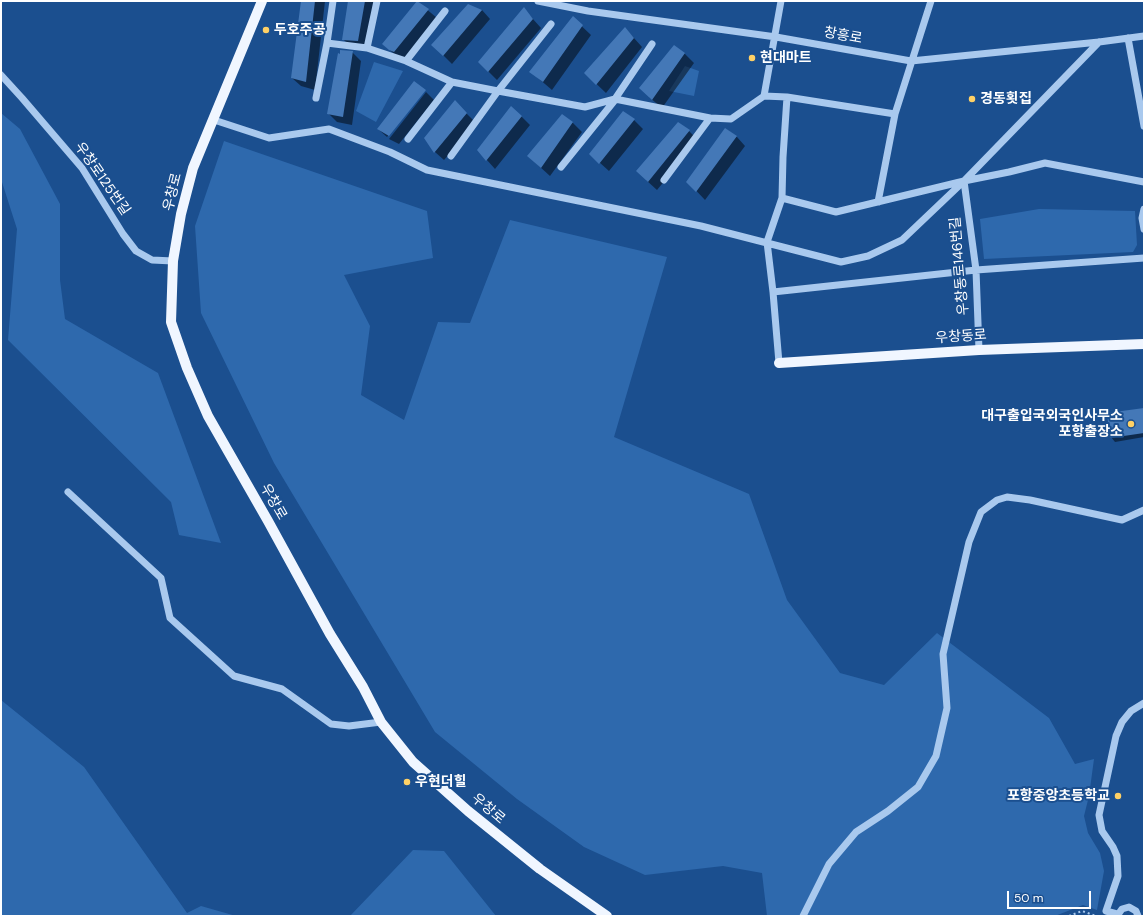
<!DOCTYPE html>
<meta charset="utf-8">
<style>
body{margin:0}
#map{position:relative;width:1145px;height:917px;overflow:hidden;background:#1b4f8f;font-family:"DM Sans",sans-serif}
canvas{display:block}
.frame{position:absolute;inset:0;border:2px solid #fff;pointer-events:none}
.scale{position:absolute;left:1007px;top:891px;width:84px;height:18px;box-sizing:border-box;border:2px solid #fff;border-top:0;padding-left:5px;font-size:12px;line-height:14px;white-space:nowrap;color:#fff;-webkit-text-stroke:3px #1b4f8f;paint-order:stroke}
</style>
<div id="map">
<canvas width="1145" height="917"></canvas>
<div class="frame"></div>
<div class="scale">50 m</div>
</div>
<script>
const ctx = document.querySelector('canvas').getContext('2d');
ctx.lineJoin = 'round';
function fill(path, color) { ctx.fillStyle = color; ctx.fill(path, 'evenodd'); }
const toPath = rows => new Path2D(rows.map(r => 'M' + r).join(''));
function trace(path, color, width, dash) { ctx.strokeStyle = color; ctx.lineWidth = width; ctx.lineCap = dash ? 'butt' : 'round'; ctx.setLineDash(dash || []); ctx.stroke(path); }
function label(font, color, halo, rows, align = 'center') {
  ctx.font = font + ' "DM Sans","Noto Sans KR",sans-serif'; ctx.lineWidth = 4; ctx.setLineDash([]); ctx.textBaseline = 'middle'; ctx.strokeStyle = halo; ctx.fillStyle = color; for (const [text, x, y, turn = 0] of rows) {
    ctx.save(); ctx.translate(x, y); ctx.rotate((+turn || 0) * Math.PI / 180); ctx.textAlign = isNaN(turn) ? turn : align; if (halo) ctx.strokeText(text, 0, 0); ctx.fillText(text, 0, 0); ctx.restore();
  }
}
const green = toPath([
 [374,62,403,71,376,122,356,111],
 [685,66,699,71,694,96,669,91],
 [1,113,20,129,60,204,60,280,65,319,158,373,221,543,179,535,171,502,8,340,17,229,1,179],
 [224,141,427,211,433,258,344,275,370,326,361,395,404,420,438,322,470,323,510,220,667,257,614,437,749,494,787,600,840,673,884,685,937,633,1049,718,1075,764,1094,759,1089,796,1084,816,1088,833,1100,853,1104,871,1097,910,1083,905,1055,916,767,916,762,873,723,866,645,875,584,847,517,799,435,732,274,463,201,313,195,226],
 [1039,209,1135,211,1137,245,1133,252,984,259,980,219],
 [1,700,84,767,187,913,201,906,236,916,1,916],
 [413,850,444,851,496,916,350,916]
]);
const shadow = toPath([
 [302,1,325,1,315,90,301,86,292,78],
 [349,1,375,1,366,50,352,48,343,39],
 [418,2,437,18,403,60,399,58,383,44],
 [524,9,541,28,497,80,488,71],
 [482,10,490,19,452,64,433,45],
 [573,18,591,35,552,90,531,72],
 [625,28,642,47,606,93,585,73],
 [674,47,685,54,694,63,662,108,649,97],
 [352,52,361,61,352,125,337,122,329,114],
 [424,91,387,137,378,129],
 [426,92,434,100,399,144,389,139],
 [455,102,476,123,444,160,435,152,426,138],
 [623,112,634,120,643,129,609,171,599,162],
 [562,115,573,123,582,132,550,176,528,156],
 [521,116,530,125,495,169,478,150],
 [678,124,689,131,698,140,657,190,646,180],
 [726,129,737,137,745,146,705,200,688,182],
 [1144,409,1144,437,1115,442,1111,437]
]);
const building = toPath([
 [301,1,315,1,306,82,291,78],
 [348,1,365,1,358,41,342,40],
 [417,1,429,9,394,52,389,50,382,44],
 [468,4,482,10,443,56,431,45],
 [524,7,533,19,488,72,478,62],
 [573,16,583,25,543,82,529,72],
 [625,27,634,38,596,85,584,73],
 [674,45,685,53,652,100,639,88],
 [340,50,353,51,343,117,327,114,338,53,340,54],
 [414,81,426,90,389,136,377,129],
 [455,100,467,113,434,153,424,138],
 [511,106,522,116,486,161,477,150],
 [623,111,635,119,599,164,589,154],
 [562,114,573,122,541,168,527,156],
 [678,122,690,130,648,182,636,171],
 [725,128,737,136,696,192,686,182],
 [1144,408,1144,433,1110,438,1107,413]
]);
const path = toPath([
 [1069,916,1082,911,1096,916]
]);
const minor = toPath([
 [333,1,327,43,367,48],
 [377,1,367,48,406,61],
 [538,1,588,11,776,37,911,61,1099,42,1144,36],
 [781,1,764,96,787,97,895,114],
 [445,11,406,61,452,82],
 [551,24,498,91,585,107,615,99],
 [1128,38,1144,126],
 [652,44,615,99,710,118],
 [1,75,22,98,82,168,123,234,136,251,152,260,173,261],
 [316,98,327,43],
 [214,120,269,138,329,129,390,152,427,170,701,226,841,262,868,256,902,240,964,181,1009,172,1045,163,1144,182],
 [408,139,452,82,498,91,451,156],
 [561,167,615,100],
 [664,180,710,118,731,119,764,96],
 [964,181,976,270,979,350],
 [782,198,836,212,964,181,1099,42],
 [878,202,895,114,931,1],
 [1144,209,1142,218,1144,229],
 [773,292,976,270,1144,258],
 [779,363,773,292,767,242,782,198,783,157,787,97],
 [68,492,161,578,170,618,234,676,282,689,331,724,349,726,381,722],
 [1117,914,1106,911,1118,876,1117,856,1113,847,1102,831,1099,815,1116,736,1122,722,1131,711,1144,703],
 [803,916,829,864,856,832,888,811,918,787,936,756,947,708,943,654,969,542,981,512,997,500,1007,497,1030,500,1122,520,1144,510],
 [1117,916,1122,909,1129,907,1136,911,1138,916]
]);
const major = toPath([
 [262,1,193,168,181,214,173,261,171,322,187,368,208,416,268,521,330,634,363,687,381,722,413,762,468,811,540,869,607,916],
 [779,363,979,350,1144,344]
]);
const markers = [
 [266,30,4,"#ffd166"],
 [752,58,4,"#ffd166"],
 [972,99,4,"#ffd166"],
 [1131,424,4,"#ffd166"],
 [407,782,4,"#ffd166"],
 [1118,796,4,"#ffd166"]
];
const poiNames = [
 ["두호주공",274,30],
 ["현대마트",760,58],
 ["경동횟집",980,99],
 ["대구출입국외국인사무소",1123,416,"right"],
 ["포항출장소",1123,432,"right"],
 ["우현더힐",415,782],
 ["포항중앙초등학교",1110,796,"right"]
];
const streetNames = [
 ["창흥로",843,36,10],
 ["우창로125번길",102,179,55],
 ["우창로",173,192,-76],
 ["우창동로146번길",960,266,-95],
 ["우창동로",961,337,-4],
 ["우창로",273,502,60],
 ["우창로",488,809,40]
];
fill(green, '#2e69ad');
fill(shadow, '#0007');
fill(building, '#4478b7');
trace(path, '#a9c9ee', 2, [2, 3]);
trace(minor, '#a9c9ee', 7);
trace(major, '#f0f6ff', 10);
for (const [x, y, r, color] of markers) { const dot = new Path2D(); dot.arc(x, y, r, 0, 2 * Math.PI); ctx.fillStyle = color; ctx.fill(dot); trace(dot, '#1b4f8f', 1.5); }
label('bold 14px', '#fff', '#1b4f8f', poiNames, 'left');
label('14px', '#fff', '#1b4f8f', streetNames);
</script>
